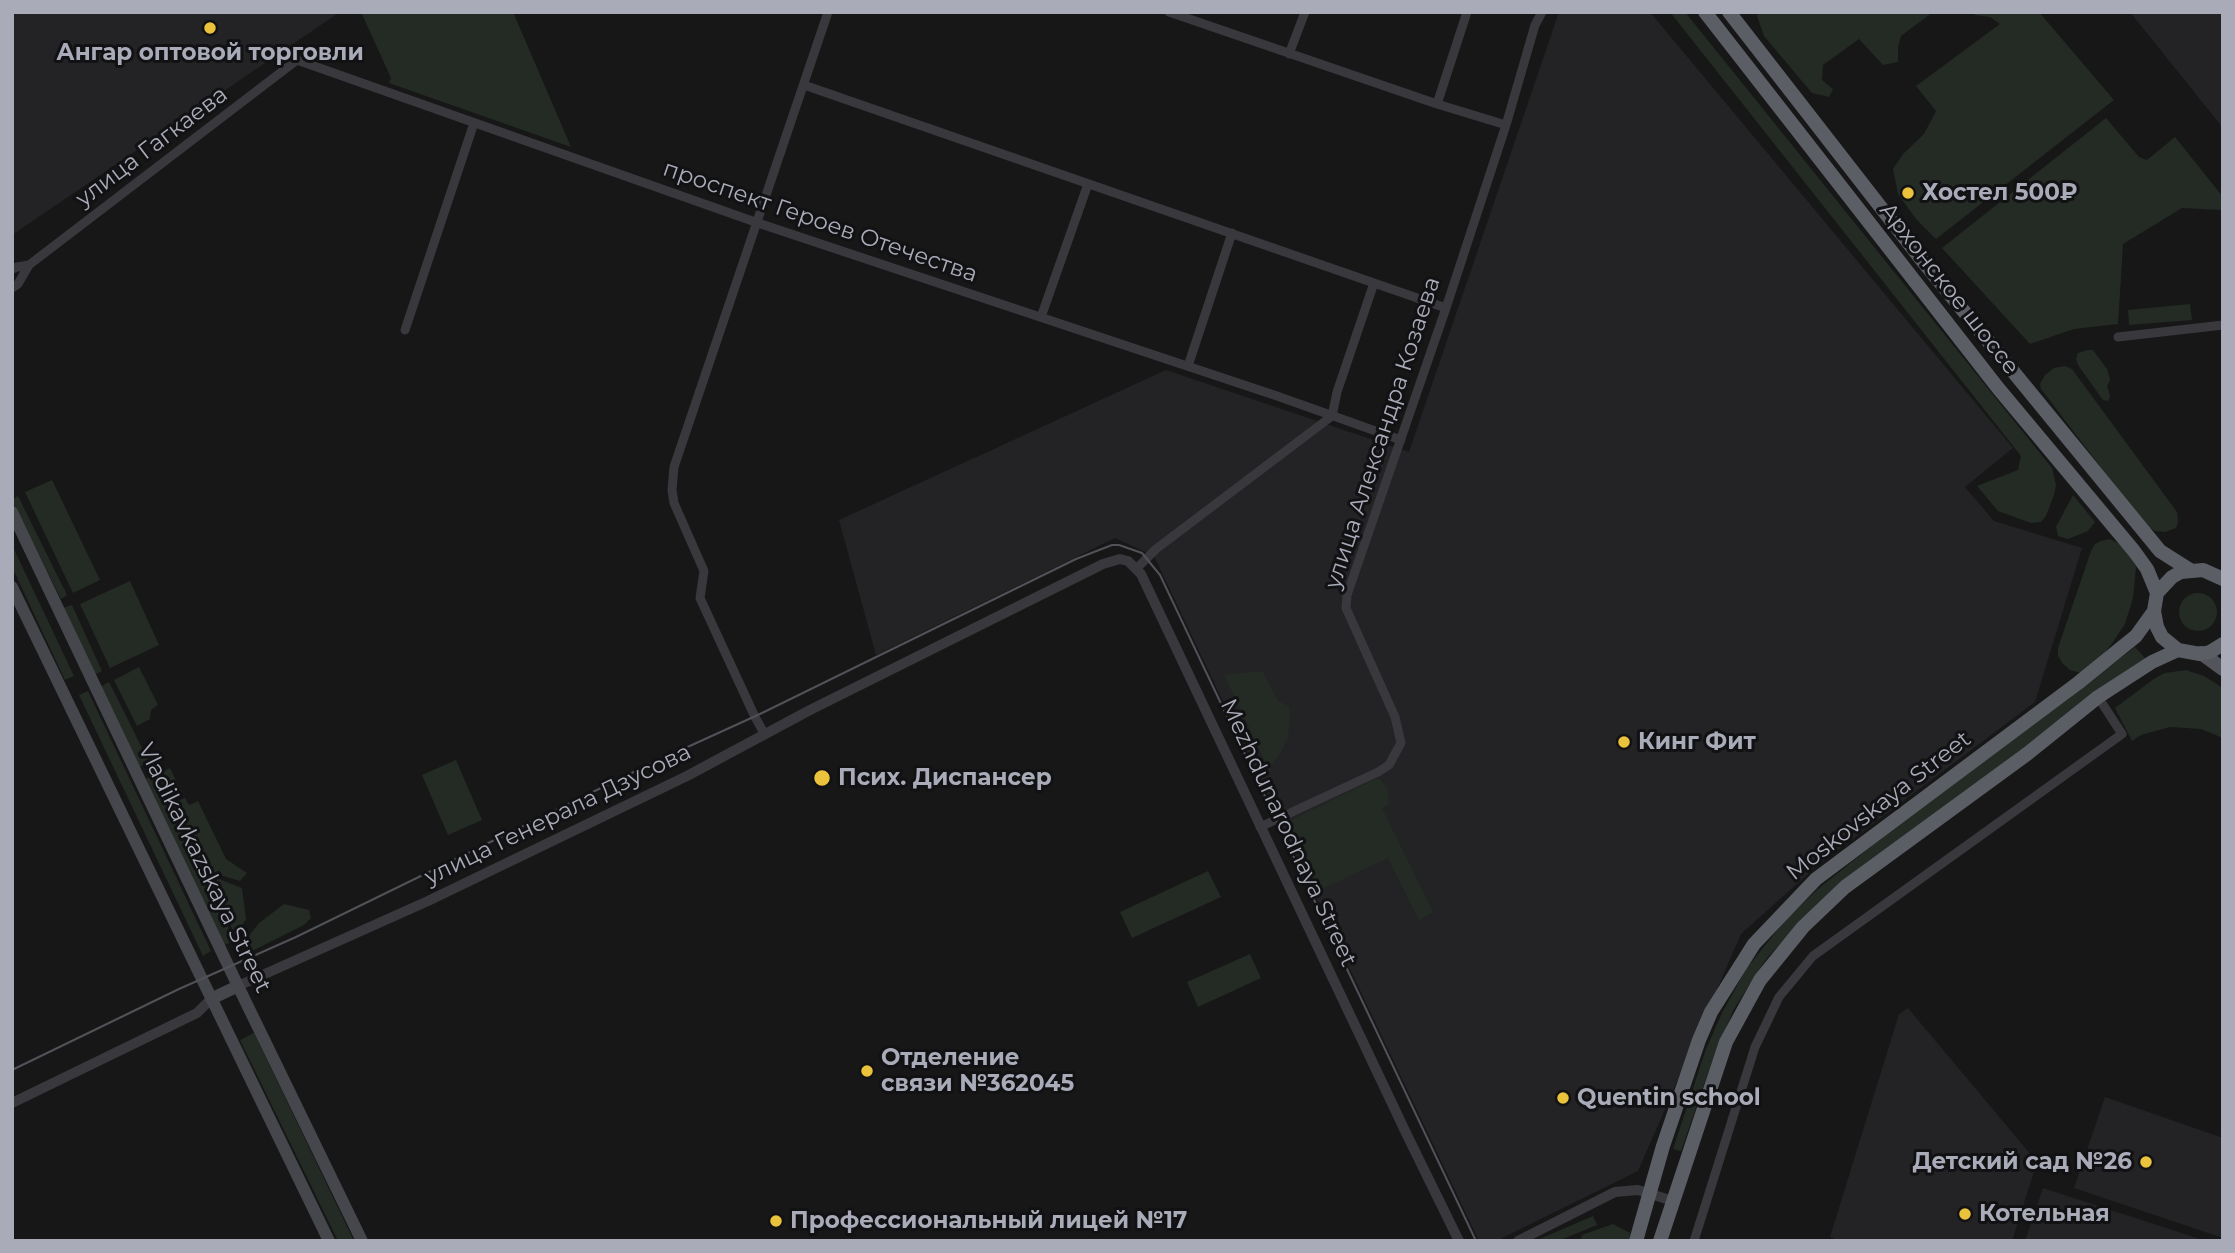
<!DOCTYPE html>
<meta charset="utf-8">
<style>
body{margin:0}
#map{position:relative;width:2235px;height:1253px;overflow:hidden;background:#171718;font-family:Montserrat,sans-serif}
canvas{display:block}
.frame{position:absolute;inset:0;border:14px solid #a9acb8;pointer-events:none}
</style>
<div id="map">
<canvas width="2235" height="1253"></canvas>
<div class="frame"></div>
</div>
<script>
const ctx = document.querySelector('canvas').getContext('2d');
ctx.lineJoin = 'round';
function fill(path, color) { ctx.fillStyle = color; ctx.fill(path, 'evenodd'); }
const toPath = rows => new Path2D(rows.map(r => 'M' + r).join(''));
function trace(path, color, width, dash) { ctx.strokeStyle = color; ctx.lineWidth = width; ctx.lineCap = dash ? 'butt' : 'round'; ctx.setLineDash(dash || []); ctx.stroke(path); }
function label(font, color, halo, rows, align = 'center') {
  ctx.font = font + ' Montserrat,sans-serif'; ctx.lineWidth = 6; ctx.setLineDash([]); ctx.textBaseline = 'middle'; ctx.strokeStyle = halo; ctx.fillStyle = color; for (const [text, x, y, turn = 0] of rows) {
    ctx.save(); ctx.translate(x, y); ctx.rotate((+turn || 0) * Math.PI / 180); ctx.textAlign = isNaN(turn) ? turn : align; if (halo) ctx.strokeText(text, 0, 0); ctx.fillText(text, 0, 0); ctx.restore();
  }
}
const built = toPath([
 [12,12,340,12,12,235],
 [1559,12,1650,12,2013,448,1965,487,1994,521,2082,548,2035,702,1818,865,1741,934,1638,1171,1496,1241,1479,1241,1154,556,1115,538,876,655,839,520,1166,370,1409,452],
 [2130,12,2223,12,2223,128],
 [1908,1008,2037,1162,2012,1241,1841,1241,1830,1237,1899,1014],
 [2105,1097,2223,1138,2223,1238,2074,1188],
 [2043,1188,2206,1241,2025,1241]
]);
const green = toPath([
 [361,12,513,12,571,147,389,83,391,78],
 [1670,12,1685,12,2052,468,2056,485,2054,495,2046,516,2041,522,2031,523,1998,511,1977,486,2018,470,2021,456],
 [1758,12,1933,12,1901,36,1898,47,1898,62,1883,65,1859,39,1823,65,1822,80,1833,89,1829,97,1812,93,1764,36,1757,16],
 [1972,12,2039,12,2114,100,1936,239,1916,219,1898,194,1893,169,1903,154,1924,134,1936,111,1916,86,2000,24,1990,17,1975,15],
 [2106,118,2139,157,2147,160,2175,137,2223,197,2223,210,2182,208,2123,244,2118,324,2074,329,2030,344,1942,248],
 [2190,304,2192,320,2129,325,2128,310],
 [2088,350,2093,350,2107,369,2110,380,2107,386,2110,396,2108,401,2103,400,2078,365,2076,359,2078,353],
 [2065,366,2072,369,2177,512,2178,522,2176,528,2165,532,2155,531,2145,525,2041,389,2040,384,2045,375,2054,368],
 [52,480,100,580,73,593,25,492],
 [2073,495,2095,522,2088,531,2068,539,2061,537,2058,536,2056,527],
 [18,496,67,595,61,599,12,500],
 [2110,539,2121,545,2130,555,2136,567,2133,598,2125,624,2113,642,2103,655,2081,673,2070,670,2063,664,2058,656,2058,648,2091,551,2095,544,2101,541],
 [12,545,74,676,65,680,12,567],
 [130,581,159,645,110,668,80,604],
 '2179 612a19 19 0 1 1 38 0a19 19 0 1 1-38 0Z',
 [72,605,102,671,94,675,63,608],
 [2135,647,2147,660,1807,916,1766,959,1734,1009,1715,1053,1681,1151,1673,1149,1706,1049,1722,1013,1746,969,1787,918,1818,889,1869,848],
 [139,667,158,705,151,710,150,719,137,726,114,680],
 [2186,670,2204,676,2223,688,2223,738,2201,729,2170,727,2141,735,2132,741,2115,708,2155,678,2165,673],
 [1262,671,1278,701,1289,706,1290,714,1288,737,1282,750,1269,769,1224,675],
 [109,682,149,762,139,767,100,687],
 [88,691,211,951,203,956,79,695],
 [456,760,482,820,448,835,422,775],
 [170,768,183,795,172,801,158,774],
 [155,775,200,863,173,803,185,798,189,805,198,801,226,859,247,873,240,881,204,870,206,874,242,888,246,919,236,936,213,892,234,941,222,946,143,780],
 [1375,779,1380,779,1388,790,1389,805,1382,808,1433,912,1419,920,1388,858,1318,891,1287,822],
 [1208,871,1221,897,1132,938,1120,912],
 [284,904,309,910,311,918,304,925,246,954,243,943,259,923],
 [1250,954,1261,978,1198,1007,1187,982],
 [254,1033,354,1241,338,1241,240,1040],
 [1593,1216,1597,1225,1558,1241,1535,1241],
 [1613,1224,1630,1233,1629,1241,1580,1241,1582,1235]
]);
const minor = toPath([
 [1169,12,1437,104,1506,125],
 [1289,54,1305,12],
 [804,85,1446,308],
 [1437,104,1467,12],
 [12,269,17,267,29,265],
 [12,288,18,284,29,265,297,60,758,223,1277,396,1401,440],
 [1041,317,1088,184],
 [405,330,474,123],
 [2118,337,2223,325],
 [1188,366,1232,233],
 [1136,569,1156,549,1332,416,1337,392,1374,283],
 [764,733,755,717,700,598,704,571,674,503,672,490,674,467,828,12],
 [1260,827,1378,772,1389,765,1401,743,1395,717,1346,608,1347,595,1446,308,1506,125,1535,25,1542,12],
 [1694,1241,1755,1047,1779,997,1813,956,2122,734,2098,697]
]);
const tertiary = toPath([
 [238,986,428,901,687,776,810,710,1103,564,1120,559,1128,561,1141,574,1407,1135,1459,1241],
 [12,1103,197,1013,211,999],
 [1518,1241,1615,1192,1638,1190,1673,1201]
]);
const secondary = toPath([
 [12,512,238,986,362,1241],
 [12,587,329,1241],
 [211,999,238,986]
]);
const primary = toPath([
 [2201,653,2223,669]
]);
const trunk = toPath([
 [1705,12,1998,388,2134,551,2147,569,2157,593],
 [1729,12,1921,259,2160,551,2190,570],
 [2223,579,2203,570,2181,572,2172,577,2157,593,2154,611,2157,627,2162,637,2178,650,2200,654,2210,652,2223,644],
 [1636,1241,1663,1146,1699,1040,1711,1012,1754,944,1816,879,2078,683,2136,636,2154,611],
 [1660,1241,1726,1042,1760,980,1803,927,1845,887,2027,754,2098,697,2152,662,2178,650]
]);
const tram = toPath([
 [12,1070,179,989,296,937,648,765,760,714,1076,559,1112,545,1119,545,1142,553,1160,575,1476,1241]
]);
const markers = [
 [210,28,7,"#ebc23c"],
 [1908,193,7,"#ebc23c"],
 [1624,742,7,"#ebc23c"],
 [822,778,9,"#ebc23c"],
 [867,1071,7,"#ebc23c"],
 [1563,1098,7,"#ebc23c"],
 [2146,1162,7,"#ebc23c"],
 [1965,1214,7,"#ebc23c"],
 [776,1221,7,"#ebc23c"]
];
const poiNames = [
 ["Ангар оптовой торговли",210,53,"center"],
 ["Хостел 500₽",1922,193],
 ["Кинг Фит",1638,742],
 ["Псих. Диспансер",838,778],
 ["Отделение",881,1058],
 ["связи №362045",881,1084],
 ["Quentin school",1577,1098],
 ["Детский сад №26",2132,1162,"right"],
 ["Котельная",1979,1214],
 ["Профессиональный лицей №17",790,1221]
];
const streetNames = [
 ["улица Гагкаева",152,147,-37],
 ["проспект Героев Отечества",820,222,19],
 ["Архонское шоссе",1949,289,52],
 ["улица Александра Козаева",1383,433,-72],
 ["Moskovskaya Street",1879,806,-38],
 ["улица Генерала Дзусова",558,815,-26],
 ["Mezhdunarodnaya Street",1288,833,65],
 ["Vladikavkazskaya Street",204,868,64]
];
fill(built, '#232325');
fill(green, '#232b24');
trace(minor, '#38383d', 9);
trace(tertiary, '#38383d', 10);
trace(secondary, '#46474d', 12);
trace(primary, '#54555c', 14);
trace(trunk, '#5c5e65', 14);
trace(tram, '#515258', 2);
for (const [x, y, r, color] of markers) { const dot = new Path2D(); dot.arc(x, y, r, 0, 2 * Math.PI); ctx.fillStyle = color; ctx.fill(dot); trace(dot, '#121214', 2.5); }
label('bold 23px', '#a9acb8', '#121214', poiNames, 'left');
label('23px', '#a9acb8', '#121214', streetNames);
</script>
